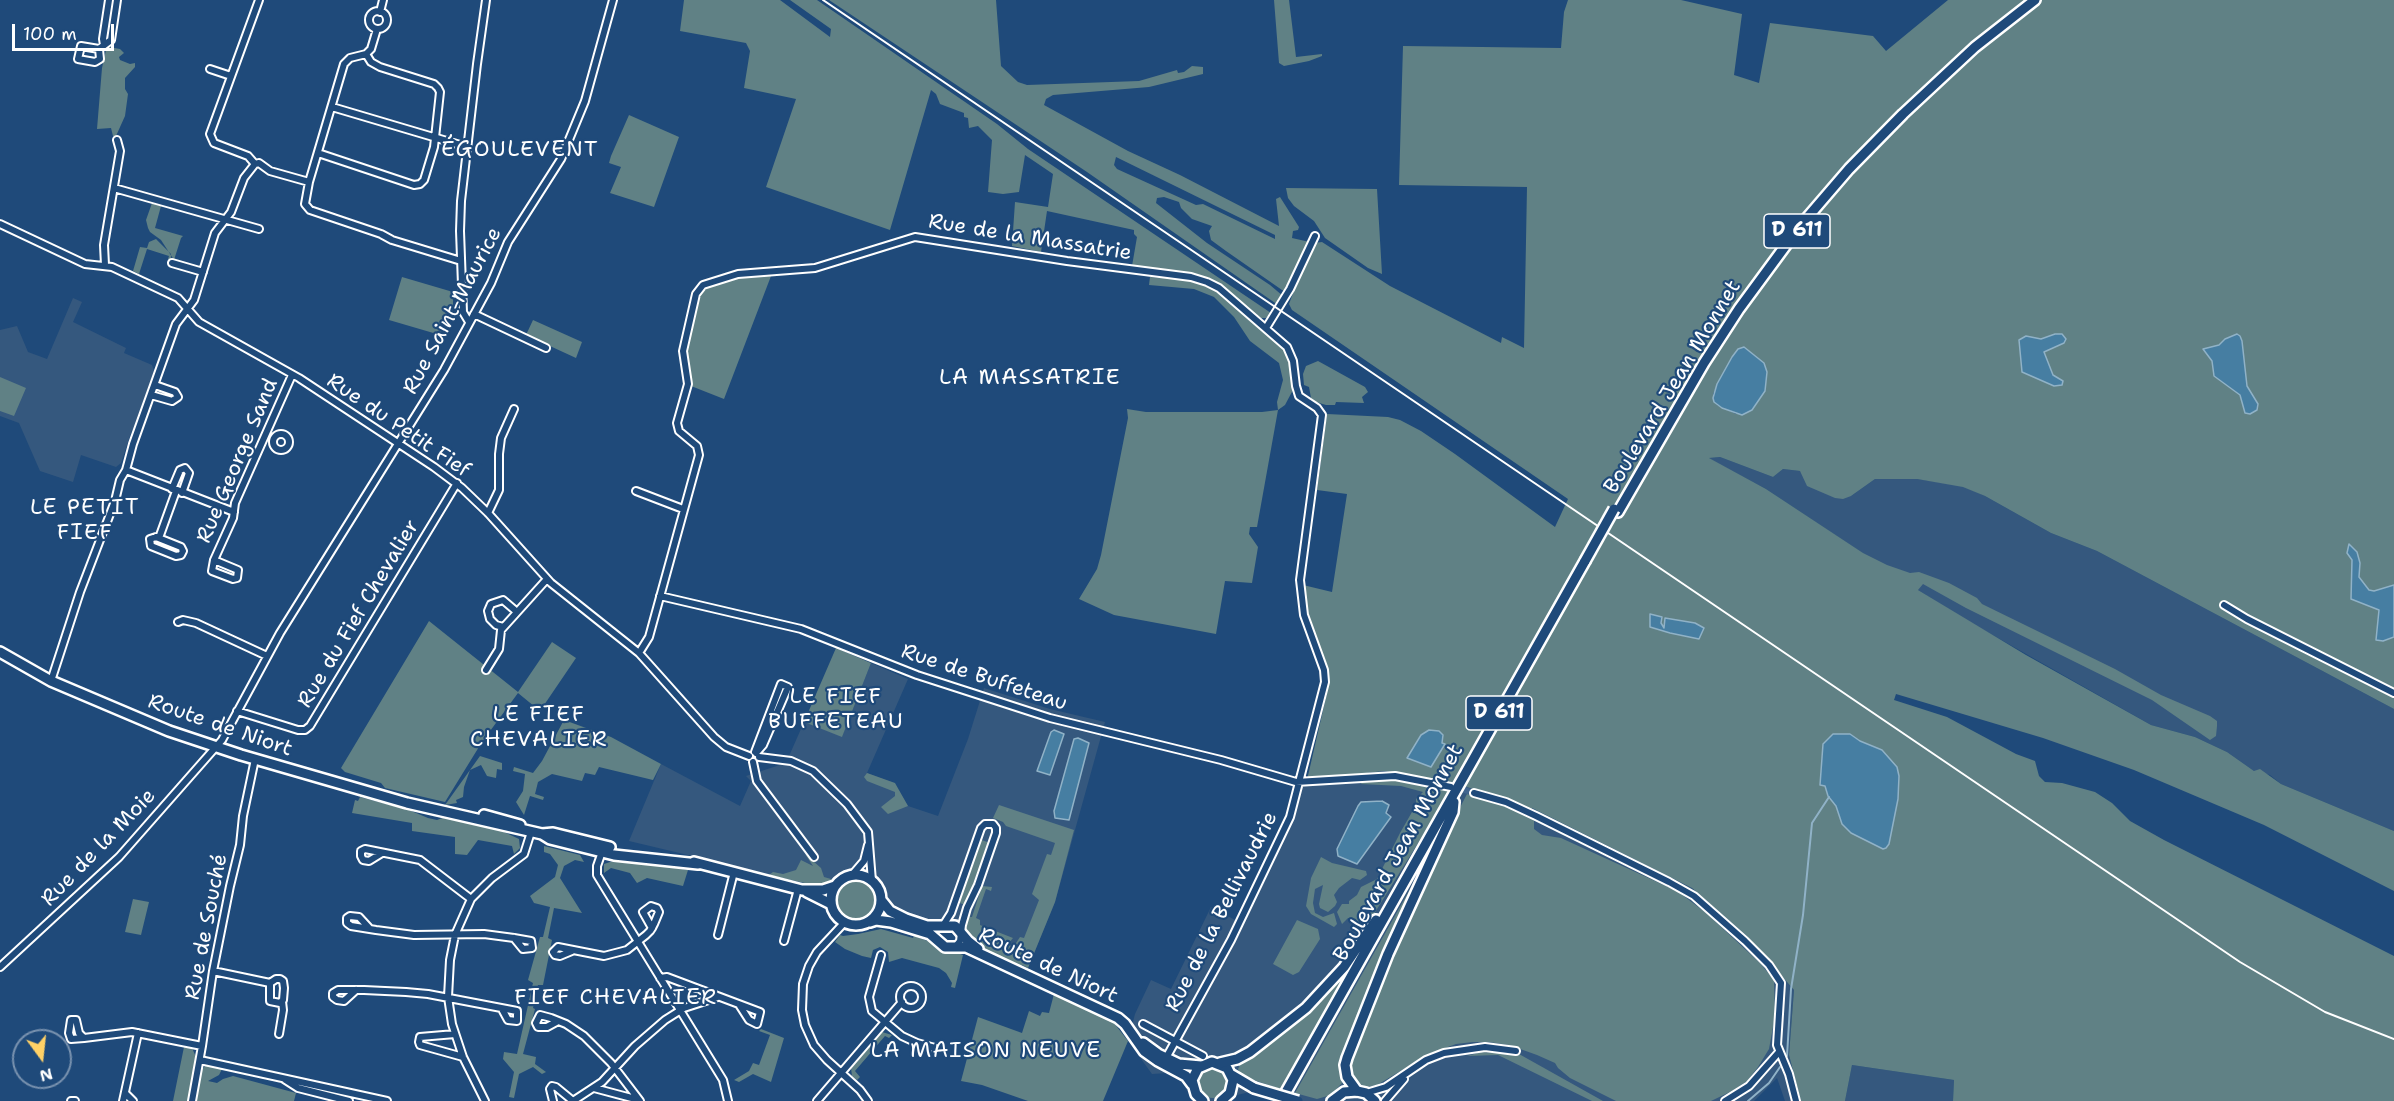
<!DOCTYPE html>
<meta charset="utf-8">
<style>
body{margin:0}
#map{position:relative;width:2394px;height:1101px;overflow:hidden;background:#1f4a7a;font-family:"Shantell Sans",sans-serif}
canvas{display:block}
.north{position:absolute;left:12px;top:1029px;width:60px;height:60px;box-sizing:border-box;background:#1f4a7a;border:2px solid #7992af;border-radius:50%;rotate:165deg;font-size:16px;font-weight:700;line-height:24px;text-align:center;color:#fff}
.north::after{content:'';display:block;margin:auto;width:21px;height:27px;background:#ffd166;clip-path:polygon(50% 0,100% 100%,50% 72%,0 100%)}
.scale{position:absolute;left:12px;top:24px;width:102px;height:27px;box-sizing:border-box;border:3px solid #fff;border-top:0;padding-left:8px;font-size:18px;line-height:21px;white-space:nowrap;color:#fff;-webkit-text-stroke:4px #1f4a7a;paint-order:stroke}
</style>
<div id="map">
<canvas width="2394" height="1101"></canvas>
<div class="north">N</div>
<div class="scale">100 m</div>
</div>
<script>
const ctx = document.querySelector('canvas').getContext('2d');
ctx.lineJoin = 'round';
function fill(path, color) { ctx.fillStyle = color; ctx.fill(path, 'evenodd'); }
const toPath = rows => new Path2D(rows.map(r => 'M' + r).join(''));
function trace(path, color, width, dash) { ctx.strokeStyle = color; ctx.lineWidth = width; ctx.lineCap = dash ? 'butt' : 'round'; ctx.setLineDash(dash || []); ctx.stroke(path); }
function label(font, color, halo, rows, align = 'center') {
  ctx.font = font + ' "Shantell Sans",sans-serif'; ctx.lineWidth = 4.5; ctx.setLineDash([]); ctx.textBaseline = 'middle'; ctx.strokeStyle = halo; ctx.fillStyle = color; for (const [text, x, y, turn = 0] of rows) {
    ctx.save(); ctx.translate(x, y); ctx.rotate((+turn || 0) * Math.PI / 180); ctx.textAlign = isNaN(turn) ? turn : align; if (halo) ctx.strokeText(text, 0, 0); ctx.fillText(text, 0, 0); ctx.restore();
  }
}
const built = toPath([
 [73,298,82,302,73,322,126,348,124,353,152,365,154,371,140,410,142,412,135,431,132,430,121,463,116,467,81,455,73,482,40,471,19,423,0,416,0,330,17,326,28,352,47,359],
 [1720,457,1773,477,1783,469,1800,471,1851,496,1875,479,1917,479,1963,486,1985,496,2051,533,2097,551,2394,709,2394,831,2281,784,2270,775,2254,771,2227,752,2195,737,2151,725,1968,621,1918,590,1766,489,1708,458],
 [871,663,908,679,867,773,894,783,908,806,938,816,968,739,984,688,1050,709,1105,722,1055,902,1028,968,1022,965,1020,967,943,920,927,923,893,909,887,900,882,885,875,877,869,874,850,871,838,877,829,885,818,886,629,841,661,764,740,806,751,781,746,776,786,763,804,722,842,736],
 [1384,771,1452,782,1532,808,1692,888,1747,936,1794,990,1789,1055,1801,1101,1785,1101,1777,1078,1754,1101,1279,1101,1250,1092,1237,1095,1230,1101,1193,1101,1181,1080,1173,1074,1167,1073,1152,1074,1128,1041,1135,1014,1151,980,1171,989,1211,907,1237,921,1287,812,1293,788,1307,780],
 [1852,1065,1954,1080,1953,1101,1845,1101]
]);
const green = toPath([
 [684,0,780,0,830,37,831,29,790,0,817,0,997,124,1028,149,1271,313,1266,318,1261,318,1239,302,1232,303,1289,353,1294,388,1285,405,1278,410,1257,527,1250,527,1249,534,1258,547,1252,583,1225,581,1216,634,1114,615,1079,599,1097,569,1101,555,1128,418,1127,409,1146,412,1262,412,1278,410,1277,402,1283,380,1279,363,1250,341,1234,317,1214,297,1194,289,1149,285,1150,277,1190,279,1132,266,1137,237,1134,234,1134,230,1047,211,1041,252,1012,246,1015,202,1048,207,1053,174,1025,155,1019,192,1003,194,988,192,992,140,978,126,969,128,968,118,964,117,964,113,940,104,936,94,931,90,890,230,766,187,796,99,744,88,750,51,746,43,680,31],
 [829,0,996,0,1001,66,1018,82,1027,85,1139,81,1177,70,1178,73,1184,72,1192,66,1203,67,1203,74,1149,87,1053,95,1046,99,1044,105,1128,151,1180,175,1279,226,1276,199,1280,197,1299,227,1298,230,1293,231,1292,238,1314,243,1322,242,1390,286,1501,343,1502,337,1524,348,1527,187,1399,185,1403,46,1561,48,1564,12,1568,0,1681,0,1742,14,1734,75,1759,83,1770,23,1873,36,1886,51,1948,0,2394,0,2394,709,2097,551,2051,533,1985,496,1963,487,1917,479,1875,479,1851,496,1843,499,1835,498,1807,486,1800,471,1783,469,1773,477,1720,457,1709,458,1766,489,1863,553,1887,565,1910,573,1919,572,1949,583,1977,598,1982,604,2115,669,2161,695,2210,716,2217,721,2217,726,2216,736,2210,740,2152,700,1966,608,1923,584,1918,590,2026,655,2151,725,2195,737,2227,752,2254,771,2260,769,2281,784,2394,831,2394,891,2264,825,2134,770,2043,738,1896,694,1894,700,1947,717,2016,754,2035,761,2039,776,2045,782,2062,783,2095,792,2112,803,2130,821,2164,840,2394,956,2394,1101,1953,1101,1954,1080,1852,1065,1845,1101,1801,1101,1789,1055,1794,990,1747,936,1692,888,1532,808,1531,815,1534,821,1534,829,1542,835,1561,838,1677,891,1705,912,1760,963,1774,980,1775,1016,1769,1049,1758,1067,1747,1081,1732,1091,1711,1101,1616,1101,1570,1078,1558,1068,1555,1063,1537,1055,1509,1045,1489,1042,1473,1042,1456,1044,1429,1054,1377,1085,1366,1087,1358,1083,1350,1069,1354,1053,1422,881,1467,794,1480,797,1479,791,1452,782,1384,771,1307,780,1327,693,1328,677,1309,621,1303,585,1332,592,1347,494,1317,490,1327,414,1388,417,1400,420,1421,431,1455,454,1555,527,1568,499,1292,310,1289,304,1295,288,1289,288,1287,292,1282,290,1226,251,1211,240,1209,231,1212,226,1192,219,1181,208,1179,202,1164,197,1157,198,1156,203,1207,243,1270,285,1283,296,1278,305,1087,172],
 [1116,157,1275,235,1275,239,1203,204,1196,205,1117,169,1114,165],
 [1732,357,1767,372,1765,391,1736,414,1717,405,1713,394],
 [1844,734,1850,734,1860,741,1882,750,1899,776,1889,844,1886,848,1883,849,1851,833,1842,823,1836,806,1828,796,1825,786,1820,785,1823,744],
 [1274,0,1289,0,1296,57,1322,54,1322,56,1309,61,1284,66,1279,63],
 [109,47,120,49,124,53,119,57,120,60,130,64,135,63,135,67,125,78,125,89,128,94,125,116,116,136,113,136,111,128,97,129,102,68,106,50],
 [629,115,679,137,654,207,610,193,621,167,609,163,611,156],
 [1286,188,1377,189,1382,274,1368,268,1325,238,1314,221,1294,206,1288,198],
 [152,203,161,206,155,228,183,236,181,238,174,260,161,240,150,232,148,228,146,220],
 [156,239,171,254,171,260,168,259,169,256,147,249,139,274,133,271,140,247,147,248,149,242],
 [746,276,771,276,724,399,691,386,687,347,697,297,701,292,706,287,733,278],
 [402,277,453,292,453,313,447,337,389,320],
 [533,320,582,342,576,358,526,335],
 [1318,361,1365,387,1368,392,1362,397,1364,403,1336,402,1335,405,1326,405,1316,402,1311,398,1309,387,1304,385,1303,374,1306,366],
 [0,377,26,388,14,416,0,411],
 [429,621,518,692,552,642,576,658,540,711,518,693,482,742,445,802,385,788,381,783,345,772,341,768],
 [836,648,871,663,842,737,804,722],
 [564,720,611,737,661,764,653,780,599,767,595,775,585,773,582,781,552,774,538,782,535,794,544,797,543,800,530,796,524,815,516,802,523,791,525,774,513,771,514,767,533,773,542,761],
 [480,756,502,763,502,770,497,769,496,778,487,776,481,765,470,770,464,787,463,797,456,800,457,803,445,805],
 [867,773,895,783,908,806,888,814,881,807,895,796,895,792,867,781,864,777],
 [1364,779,1401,779,1451,790,1369,922,1361,925,1356,924,1356,919,1348,918,1342,924,1337,912,1342,904,1349,904,1349,901,1357,895,1361,887,1377,879,1400,833,1416,805,1416,799,1423,792,1401,786,1361,784],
 [360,797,409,810,428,818,437,820,445,817,502,831,519,839,520,848,514,854,512,846,478,840,467,855,455,854,455,837,412,831,412,823,352,813,355,800,358,801],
 [999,805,1074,830,1055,902,1028,968,1022,965,1020,967,979,946,966,934,963,927,968,910,971,911,970,917,972,917,982,886,992,887,991,891,986,889,976,918,980,920,980,925,1013,938,1008,944,1011,946,1016,943,1020,937,1024,938,1039,900,1032,894,1047,854,1051,855,1055,843,1006,826,1003,822,993,818],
 [979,839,990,843,976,883,965,905,957,902],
 [544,846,580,855,584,862,575,860,564,866,560,878,582,913,554,908,548,938,552,940,543,985,538,985,533,1008,535,1009,523,1054,536,1057,535,1064,546,1072,542,1074,533,1067,519,1074,514,1098,509,1097,514,1072,503,1059,504,1052,517,1054,533,983,528,980,540,937,543,937,550,907,534,903,530,896,555,877,558,865,550,854,544,852],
 [805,854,821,868,824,877,831,879,832,882,829,885,818,886,769,875,773,872,783,874,796,870,801,860,813,866],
 [1321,857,1332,863,1366,871,1367,875,1360,880,1352,878,1339,888,1334,895,1337,902,1335,906,1328,912,1320,908,1319,904,1323,885,1315,889,1313,903,1315,913,1323,917,1334,913,1337,924,1334,927,1311,914,1306,906,1311,878],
 [613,861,647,862,688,870,683,886,647,878,637,883,630,873,611,868,604,873,604,864],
 '837 900a20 20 0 1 1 40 0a20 20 0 1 1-40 0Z',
 [1414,882,1413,889,1354,1027,1341,1063,1340,1072,1342,1083,1331,1095,1317,1099,1295,1093],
 [133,899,149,902,141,935,125,932],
 [1297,920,1318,929,1320,939,1299,972,1293,975,1273,964],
 [881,929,913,938,914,936,928,941,929,939,940,951,955,952,963,955,955,988,951,987,952,983,946,973,939,968,902,958,889,962,888,952,880,947,873,950,871,958,862,956,845,949,835,942,840,935,843,936,858,934],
 [1363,947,1281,1089,1241,1076,1238,1069,1240,1065],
 [1054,994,1089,1007,1114,1023,1128,1041,1103,1101,1028,1101,982,1085,961,1081,978,1017,1022,1033,1029,1011,1040,1016,1042,1012,1049,1013],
 [761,1029,784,1038,771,1082,753,1074,739,1082,734,1080,749,1071,753,1063,759,1065,770,1035,759,1031],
 [882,1032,892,1035,889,1038,885,1036,855,1071,860,1077,857,1080,852,1076,851,1068],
 [184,1047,192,1048,196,1057,188,1101,173,1101],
 [1481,1052,1519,1054,1603,1101,1592,1101,1498,1055,1467,1056],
 [211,1065,221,1067,222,1069,219,1075,208,1081,217,1083,223,1079,233,1076,296,1093,294,1101,195,1101,201,1071,205,1066],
 '1197 1082a16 16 0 1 1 32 0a16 16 0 1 1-32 0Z'
]);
const water = toPath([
 [2055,334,2062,334,2066,339,2064,343,2044,352,2053,375,2063,381,2062,385,2054,386,2022,372,2019,340,2026,336,2041,339,2055,334],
 [2237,334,2240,336,2242,341,2247,386,2258,404,2257,410,2250,414,2245,413,2240,395,2214,376,2212,361,2203,349,2219,345,2225,339,2237,334],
 [1744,347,1764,363,1767,372,1765,391,1752,410,1742,415,1722,408,1714,402,1713,398,1717,384,1732,357,1738,349,1744,347],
 [2349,544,2357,552,2360,563,2359,577,2369,590,2374,591,2394,585,2394,637,2383,641,2376,640,2379,610,2351,599,2352,560,2347,553,2349,544],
 [1650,614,1662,617,1661,623,1664,628,1665,618,1695,623,1704,628,1699,639,1670,633,1650,627,1650,614],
 [1054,730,1064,734,1050,775,1037,771,1051,732,1054,730],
 [1429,730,1439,731,1443,735,1442,743,1445,744,1431,767,1407,758,1421,735,1429,730],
 [1833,734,1850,734,1860,741,1882,750,1897,767,1899,776,1898,799,1889,844,1886,848,1883,849,1851,833,1842,824,1836,806,1828,796,1825,786,1820,785,1823,744,1833,734],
 [1078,738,1089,743,1069,820,1055,818,1054,811,1074,739,1078,738],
 [1382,801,1389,805,1386,813,1391,817,1357,864,1338,856,1337,849,1358,806,1361,802,1382,801]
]);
const stream = toPath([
 [1787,1056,1791,989,1803,915,1812,823,1829,797],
 [1748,1101,1769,1083,1780,1067]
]);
const minorTunnel = toPath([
 [1455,787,1474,793]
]);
const minor = toPath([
 '369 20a9 9 0 1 1 18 0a9 9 0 1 1-18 0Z',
 [380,12,383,0],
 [377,29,371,49,366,54,350,58,344,64,309,182,305,204,310,210,381,234,392,240,461,261],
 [104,45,103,39,109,0],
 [99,49,81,46,78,59,95,62,100,59,99,49,111,40,117,0],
 [210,69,231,76],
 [332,107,467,147],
 [318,153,414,185,420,184,424,180,434,147,440,92,438,88,434,84,380,67,371,62,366,54],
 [255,164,248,156,214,143,210,134,259,0],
 [114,188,259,229],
 [0,224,85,264,112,267,178,298,199,322,299,378,434,467,462,488,488,513,551,583,639,653,714,737,726,747,749,756],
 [172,263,203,272],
 [105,265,104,245,120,151,117,140],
 [474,314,546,348],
 [469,322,463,312,460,231,461,201,477,64,486,0],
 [1266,328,1290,289,1315,236],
 [151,395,172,401,178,397,175,392,155,385],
 '273 442a8 8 0 1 1 16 0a8 8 0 1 1-16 0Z',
 [126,470,234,512],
 [172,489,180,470,185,468,189,473,182,493],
 [636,491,683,509],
 [488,513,499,490,499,454,501,438,514,409],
 [156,537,181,547,183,551,181,555,176,556,151,546,150,539,156,537],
 [159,538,176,491],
 [214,560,233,518,235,503,292,375],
 [214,560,238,570,237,578,233,579,212,571,214,560],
 [660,596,801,629,917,675,1050,718,1221,760,1296,782,1395,776,1451,787],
 [2224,605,2247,619,2394,693],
 [178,622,183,620,196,623,267,656],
 [503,627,496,625,490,619,488,611,491,604,503,600,517,612],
 [639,653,649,637,699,455,697,446,679,431,677,423,688,384,683,351,696,294,703,285,738,274,815,268,915,237,1067,261,1191,277,1207,282,1219,288,1287,347,1293,361,1296,386,1299,396,1317,408,1322,415,1300,580,1304,615,1324,670,1325,682,1290,817,1231,940,1166,1058],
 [486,670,499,649,501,630,547,579],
 [51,681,80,592,115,501,120,480,126,470,133,444,176,324,194,300,215,233,231,212,244,178,255,164,259,163,270,171,309,182],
 [237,711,298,730,305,730,310,726,457,483],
 [755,752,781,684,788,687,763,745,756,753],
 [759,757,791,761,813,771,847,804,868,832,872,881],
 [753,762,757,781,814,857],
 [1474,793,1506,802,1536,816,1669,882,1694,896,1745,941,1769,965,1781,983,1777,1045,1789,1074,1796,1101],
 [603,849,597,866,597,875,723,1080,728,1101],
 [382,853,369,861,363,860,361,856,361,851,365,849,420,860,471,899],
 [852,875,864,861,868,845],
 [844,923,817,952,809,966,803,984,802,1010,805,1025,814,1045,827,1060,860,1090,868,1101],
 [944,924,951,913,981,828,985,824,993,824,996,828,996,833,978,885,967,908,962,925,960,941,956,946],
 [370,929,359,917,350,916,347,918,347,923,351,926,376,930,414,935,484,934,514,938,531,941,532,948,523,949,514,938],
 [718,935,734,872],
 [784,941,798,889],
 [572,951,560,956,555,955,553,952,558,947,604,956,627,950,646,935,650,931,652,928,654,924,659,912,657,908,651,906,643,912,652,928],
 [881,955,869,997,872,1011,902,1036,917,1043,935,1048],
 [0,967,119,857,222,740,280,633,444,370,491,283,508,242,561,159,585,101,613,0],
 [213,971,270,983,276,979,280,979,283,981,284,988,283,1000,280,1003,270,1001,270,983],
 [660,978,667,977,760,1012,757,1024,749,1020,740,1006],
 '900 997a11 11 0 1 1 22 0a11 11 0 1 1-22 0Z',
 [356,990,344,1001,337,1000,333,997,333,993,338,990,364,990,406,992,428,994,517,1011,517,1021,508,1020,502,1009],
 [558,1021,547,1027,538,1027,536,1023,540,1015,551,1018,566,1024,584,1036,611,1063,640,1101],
 [1143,1024,1203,1056],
 [279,1034,283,1010,282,1001],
 [455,1034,420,1037,419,1042,420,1045,463,1057],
 [84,1038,71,1039,69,1033,71,1020,76,1020,79,1033,84,1038,132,1032,202,1046],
 [200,1060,387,1101],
 [284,1079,298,1088,349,1101],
 [594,1088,639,1100],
 [125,1093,133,1101],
 [1366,1093,1386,1087,1426,1060,1444,1053,1485,1047,1516,1051],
 [71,1101,75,1101],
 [123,1101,138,1033],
 [192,1101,202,1046,213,971,230,886,240,845,243,816,255,759],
 [485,1101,463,1057,452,1024,448,997,450,960,455,935,471,899,492,878,524,854,531,832],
 [553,1101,550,1089,552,1086,556,1087,573,1101,602,1082,635,1046,665,1020,684,1008,718,997],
 [817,1101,902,1002],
 [1385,1101,1404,1079],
 [1725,1101,1749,1086,1779,1052]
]);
const secondary = toPath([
 [0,652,51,681,169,731,241,755,407,803,542,834,550,839,614,855,698,864],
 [484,815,520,825],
 [542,834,553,833,610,847],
 [694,862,802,890,823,890,835,886],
 '831 900a25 25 0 1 1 50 0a25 25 0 1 1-50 0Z',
 [807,892,831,904],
 [882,901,890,911,906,919,927,926,955,926,968,941,978,949],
 [870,922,876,920,891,922,930,934,945,947,966,947,1118,1018,1125,1024,1144,1051,1158,1061,1186,1076,1192,1084],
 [1143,1043,1158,1054,1179,1064,1201,1066],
 [1232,1075,1254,1088],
 [1203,1101,1196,1094,1192,1080,1198,1068,1212,1062,1227,1068,1233,1080,1230,1093,1221,1101],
 [1332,1101,1344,1092,1357,1091,1366,1093,1375,1101]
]);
const primary = toPath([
 [1618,512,1704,363,1739,309,1800,226,1849,169,1903,114,1975,47,2035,0],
 [1220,1063,1237,1059,1250,1052,1306,1008,1344,967,1376,920],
 [1357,1091,1347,1077,1345,1065,1347,1058,1388,954,1453,812,1454,802],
 [1281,1101,1585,561]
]);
const rail = toPath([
 [823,0,2240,962,2325,1012,2394,1039]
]);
const secondaryBridge = toPath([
 [1254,1088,1298,1101]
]);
const primaryBridge = toPath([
 [1585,561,1614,509]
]);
const shields = [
 [1797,231,66],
 [1499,713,66]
];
const shieldNames = [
 ["D 611",1797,231],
 ["D 611",1499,713]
];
const streetNames = [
 ["Rue de la Massatrie",1030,238,9],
 ["Rue Saint-Maurice",453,311,-62],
 ["Boulevard Jean Monnet",1673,387,-59],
 ["Rue du Petit Fief",398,426,34],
 ["Rue George Sand",238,461,-67],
 ["Rue du Fief Chevalier",359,614,-59],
 ["Rue de Buffeteau",984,678,18],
 ["Route de Niort",220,726,19],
 ["Rue de la Moie",99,848,-46],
 ["Boulevard Jean Monnet",1399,853,-61],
 ["Rue de la Bellivaudrie",1222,912,-63],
 ["Rue de Souché",207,927,-79],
 ["Route de Niort",1048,966,25]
];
const neighbourhoodNames = [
 ["ÉGOULEVENT",520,150],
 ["LA MASSATRIE",1030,378],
 ["LE PETIT",85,508],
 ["FIEF",85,533],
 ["LE FIEF",836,697],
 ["BUFFETEAU",836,722],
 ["LE FIEF",539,715],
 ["CHEVALIER",539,740],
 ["FIEF CHEVALIER",616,998],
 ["LA MAISON NEUVE",986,1051]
];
fill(built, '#35587e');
fill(green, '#608185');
fill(water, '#467ea2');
trace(water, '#90b2c7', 1.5);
trace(stream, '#90b2c7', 2);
trace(minorTunnel, '#41658e', 6, [6, 3]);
trace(minor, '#fff', 10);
trace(secondary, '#fff', 14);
trace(primary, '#fff', 14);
trace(minor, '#1f4a7a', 6);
trace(secondary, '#1f4a7a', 9);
trace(primary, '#1f4a7a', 9);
trace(rail, '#fff', 2);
trace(secondaryBridge, '#fff', 14, []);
trace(primaryBridge, '#fff', 14, []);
trace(secondaryBridge, '#1f4a7a', 9);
trace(primaryBridge, '#1f4a7a', 9);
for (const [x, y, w] of shields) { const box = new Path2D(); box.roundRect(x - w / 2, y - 17, w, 34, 4.5); ctx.fillStyle = '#1f4a7a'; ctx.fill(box); trace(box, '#fff', 1.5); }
label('bold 20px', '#fff', null, shieldNames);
label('21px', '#fff', '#1f4a7a', streetNames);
ctx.letterSpacing = '1.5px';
label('22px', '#fff', '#1f4a7a', neighbourhoodNames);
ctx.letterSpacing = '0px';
</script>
